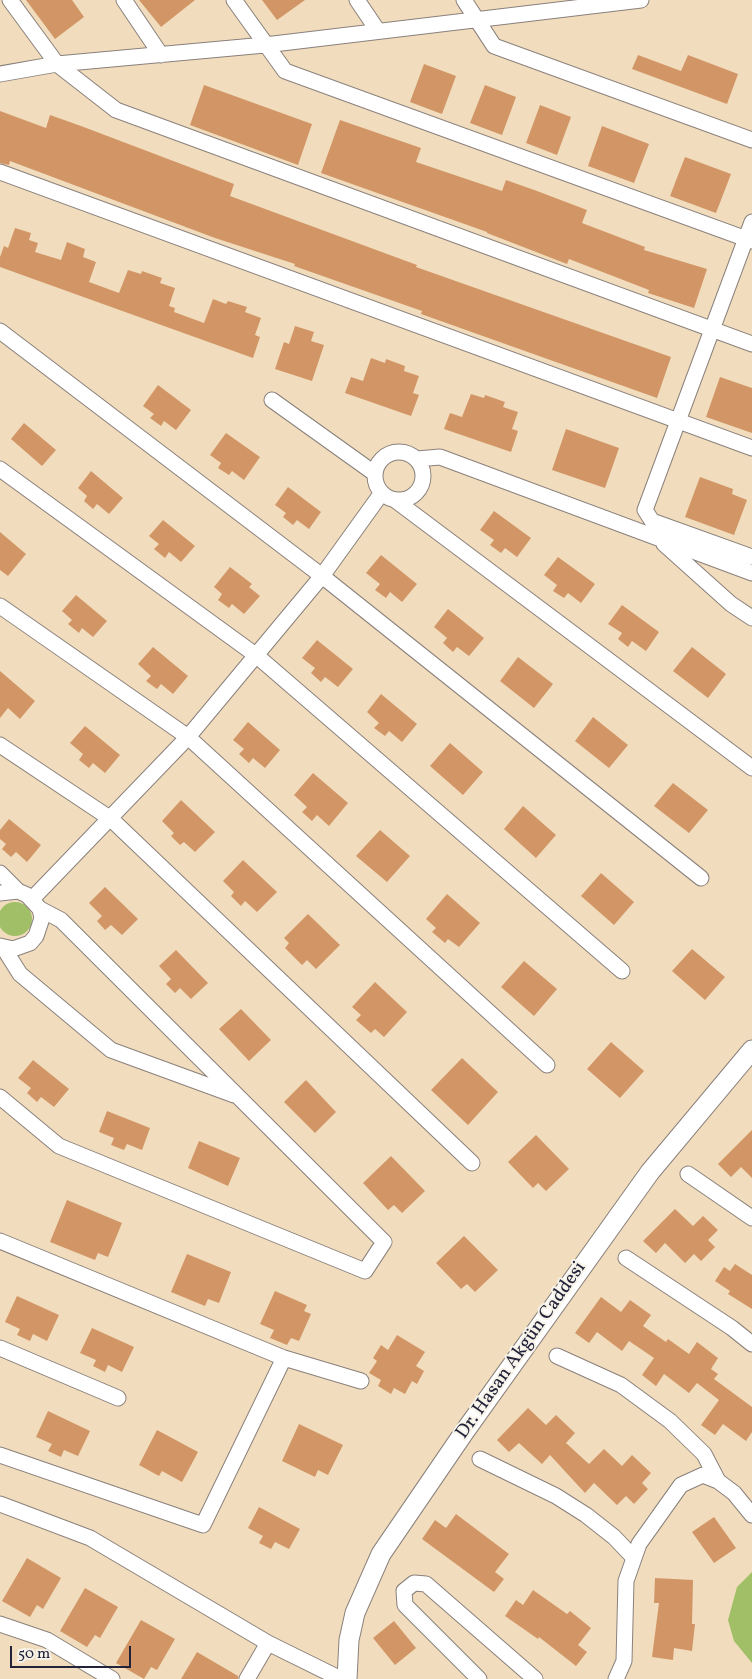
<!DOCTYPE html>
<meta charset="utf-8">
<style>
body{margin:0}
#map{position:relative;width:752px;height:1679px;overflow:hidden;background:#f1ddbd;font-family:Vollkorn,serif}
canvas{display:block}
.scale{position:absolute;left:10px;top:1646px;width:121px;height:22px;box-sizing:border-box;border:2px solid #22223b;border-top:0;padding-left:6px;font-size:15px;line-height:18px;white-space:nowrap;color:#22223b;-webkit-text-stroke:4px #f7f3e8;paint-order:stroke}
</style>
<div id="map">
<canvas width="752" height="1679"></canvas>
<div class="scale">50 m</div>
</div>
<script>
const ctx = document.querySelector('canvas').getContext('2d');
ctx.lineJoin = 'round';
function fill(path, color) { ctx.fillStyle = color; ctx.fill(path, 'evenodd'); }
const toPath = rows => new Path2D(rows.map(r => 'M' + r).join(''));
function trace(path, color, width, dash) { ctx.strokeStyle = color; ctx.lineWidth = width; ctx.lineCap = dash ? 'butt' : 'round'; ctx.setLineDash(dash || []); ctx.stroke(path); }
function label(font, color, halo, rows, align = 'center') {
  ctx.font = font + ' Vollkorn,serif'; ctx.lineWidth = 4; ctx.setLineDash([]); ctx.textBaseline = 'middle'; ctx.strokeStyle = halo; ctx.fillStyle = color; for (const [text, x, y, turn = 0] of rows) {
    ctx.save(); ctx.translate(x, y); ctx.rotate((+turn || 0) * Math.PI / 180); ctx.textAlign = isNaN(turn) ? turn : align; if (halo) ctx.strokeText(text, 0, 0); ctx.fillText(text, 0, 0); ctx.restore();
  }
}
const green = toPath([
 '-2 919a17 17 0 1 1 34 0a17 17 0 1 1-34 0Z',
 [752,1572,752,1663,734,1641,728,1620,737,1587]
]);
const building = toPath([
 [26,0,72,0,84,17,55,39],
 [139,0,195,0,161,27],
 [262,0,305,0,277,20],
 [638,55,681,71,688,55,738,74,727,104,632,69],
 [424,64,456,76,442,114,410,102],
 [204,85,312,124,298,165,190,125],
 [485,85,516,97,502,135,470,123],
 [540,105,571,117,557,155,526,143],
 [0,111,46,128,50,115,81,126,234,184,230,196,417,265,416,267,671,357,657,398,421,314,422,311,294,266,295,264,215,238,10,161,9,165,0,163],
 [340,120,421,148,416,162,502,191,506,180,537,191,587,210,582,223,645,247,644,250,707,269,694,308,648,293,649,290,569,259,567,264,487,233,487,232,321,173],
 [602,126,649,144,634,183,588,166],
 [685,157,731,174,716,213,670,196],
 [15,228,31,233,29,240,38,243,35,252,61,260,67,242,85,249,83,257,96,262,89,282,119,293,128,270,141,274,142,271,162,278,160,283,175,288,169,306,175,308,174,312,204,323,213,299,226,304,228,301,247,307,245,312,261,318,255,335,260,337,253,358,0,267,0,257,4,246,8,248],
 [295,326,314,332,311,341,324,345,312,381,275,369,284,342,289,344],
 [371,358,385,363,386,359,405,366,404,371,419,376,413,393,419,395,411,416,345,393,351,377,363,381],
 [720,377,752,388,752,433,706,417],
 [158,385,191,410,176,430,164,421,161,426,150,418,154,414,143,406],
 [471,394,484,398,485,395,505,402,503,407,518,412,512,429,518,431,511,452,444,429,450,413,462,417],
 [24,423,56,450,42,466,11,439],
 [566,429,619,448,605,488,552,470],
 [226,433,260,457,244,480,232,471,229,475,218,468,221,463,210,455],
 [91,471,123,498,109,514,97,504,93,509,84,501,87,496,78,488],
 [700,477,733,489,732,494,747,500,734,535,685,517],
 [288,487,321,512,309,529,297,520,293,525,283,517,286,513,275,505],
 [494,511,531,538,517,557,505,548,501,553,490,545,494,540,480,530],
 [163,520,195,546,181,562,169,552,165,558,154,549,159,544,149,536],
 [0,532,26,554,8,576,0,570],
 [381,555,417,584,402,602,390,592,386,598,375,590,380,584,366,573],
 [558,557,595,584,581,603,568,593,564,598,553,591,557,585,544,575],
 [230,567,252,584,249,587,260,596,244,614,232,604,229,608,218,600,222,594,214,587],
 [76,595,107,621,93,637,82,628,79,633,68,624,72,620,62,611],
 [622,605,659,632,646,651,632,641,628,647,618,639,622,633,608,624],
 [448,609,484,638,469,656,457,647,453,652,443,643,447,638,434,627],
 [317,640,353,669,338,687,325,677,321,682,311,673,315,668,302,658],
 [153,647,188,676,173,694,161,684,157,689,146,681,151,676,138,664],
 [692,647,726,674,708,698,673,671],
 [518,657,553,684,534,708,500,681],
 [0,671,35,701,20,719,8,708,0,718],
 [381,694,417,724,402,742,389,731,385,736,374,728,379,723,367,712],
 [593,717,628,745,609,768,575,741],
 [248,722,280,750,265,768,253,758,249,763,239,754,244,749,233,740],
 [85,726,120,755,105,773,93,763,89,768,79,760,83,754,70,743],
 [450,743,483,772,463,795,430,766],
 [313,773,348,803,329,826,317,815,312,821,302,812,307,807,294,795],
 [673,783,708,810,689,833,654,806],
 [181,800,215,832,195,852,184,842,180,845,171,836,174,833,162,821],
 [523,806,556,835,536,858,504,829],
 [9,819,41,845,27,862,16,852,11,857,2,849,6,844,0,839,0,830],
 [380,830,410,856,387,882,356,856],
 [243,860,277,892,257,912,245,901,241,906,231,896,234,892,223,881],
 [601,873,634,902,614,925,581,896],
 [105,887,138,919,122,935,111,925,105,930,97,921,102,916,89,903],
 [447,894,480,923,459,947,448,939,445,943,432,932,436,928,426,919],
 [308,914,340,945,316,969,307,960,302,965,285,948,289,943,284,938],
 [692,949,725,977,705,1000,672,971],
 [176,950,208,983,191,999,180,988,175,993,166,984,171,979,159,966],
 [524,961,557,989,534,1016,501,987],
 [375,982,407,1012,384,1037,375,1029,371,1033,356,1020,361,1015,352,1007],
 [241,1009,271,1040,249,1061,219,1029],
 [611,1042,644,1071,620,1098,587,1069],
 [462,1058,498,1092,468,1125,431,1090],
 [33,1060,69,1089,54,1107,41,1097,37,1102,27,1093,31,1088,18,1078],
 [306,1080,336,1112,315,1133,284,1102],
 [107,1111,150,1128,142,1150,127,1144,124,1150,111,1145,114,1138,99,1132],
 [752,1130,752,1178,741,1167,731,1177,718,1164],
 [536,1135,569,1169,546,1191,538,1183,533,1188,508,1162],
 [199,1141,240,1158,228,1186,188,1168],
 [391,1156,425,1191,402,1213,394,1205,388,1210,363,1183],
 [67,1200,122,1223,108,1257,98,1253,95,1260,50,1242],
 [675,1209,693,1226,703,1216,718,1230,708,1240,715,1247,701,1261,694,1254,685,1263,665,1243,656,1253,643,1241],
 [464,1236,498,1270,475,1292,467,1284,461,1289,436,1263],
 [187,1254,231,1272,219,1303,208,1299,205,1306,171,1292],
 [735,1264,752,1275,752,1309,728,1294,730,1291,715,1281,724,1267,730,1271],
 [275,1291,307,1305,304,1311,311,1314,299,1341,291,1338,287,1345,270,1338,274,1330,260,1324],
 [17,1296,59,1315,47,1341,33,1334,30,1341,17,1335,20,1329,5,1322],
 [601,1297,621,1312,630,1300,651,1315,643,1326,666,1342,668,1339,689,1354,697,1342,718,1358,711,1369,718,1374,714,1379,752,1407,752,1432,746,1441,723,1424,715,1435,701,1425,719,1400,697,1383,689,1393,664,1374,656,1386,642,1375,654,1358,629,1341,622,1351,597,1332,589,1343,575,1333],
 [92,1328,134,1347,122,1372,108,1365,105,1372,93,1366,96,1360,80,1353],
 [397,1335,425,1352,416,1366,424,1371,417,1384,412,1381,405,1394,394,1388,391,1394,378,1386,381,1380,369,1373,377,1361,373,1358,381,1345,388,1350],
 [528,1408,546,1425,556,1415,575,1433,566,1443,589,1464,604,1449,622,1466,632,1455,651,1473,642,1483,648,1489,634,1504,626,1496,617,1505,594,1483,585,1493,550,1455,542,1464,519,1443,509,1452,497,1440],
 [48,1411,90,1431,78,1456,64,1450,61,1457,48,1451,52,1444,36,1437],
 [299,1424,343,1445,328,1475,318,1470,315,1477,282,1461],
 [157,1430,198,1452,182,1482,162,1471,159,1476,139,1465],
 [259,1507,300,1529,289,1549,275,1542,271,1549,259,1543,263,1536,248,1528],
 [456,1514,509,1554,495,1572,504,1579,494,1592,422,1539,435,1520,446,1528],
 [714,1517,736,1548,714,1563,692,1532],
 [27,1558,61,1578,43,1609,37,1605,30,1617,2,1601],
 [655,1578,693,1580,692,1624,695,1624,692,1651,674,1648,673,1660,652,1657,659,1603,654,1603],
 [85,1588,118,1607,100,1638,95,1635,87,1647,60,1631],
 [533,1590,567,1614,570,1611,591,1628,578,1645,587,1652,576,1666,539,1637,538,1639,505,1616,516,1600,523,1605],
 [141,1620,175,1639,157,1670,151,1667,144,1679,116,1663],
 [394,1621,416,1648,395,1665,373,1638],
 [197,1652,238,1676,238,1679,181,1679]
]);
const minor = toPath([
 [10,0,57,64,116,110,752,344],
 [124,0,161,55],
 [234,0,285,71,752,241],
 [357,0,378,31],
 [464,0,494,46,752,140],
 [0,74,57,64,265,45,641,0],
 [0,172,752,448],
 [752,222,645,510,652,521,752,557],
 [0,331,322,576,701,878],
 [272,400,374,473],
 '375 476a24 24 0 1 1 48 0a24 24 0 1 1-48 0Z',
 [417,459,440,457,752,573],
 [0,469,257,656,622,971],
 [395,500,752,768],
 [664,544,731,604,752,618],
 [0,606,188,737,547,1065],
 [0,745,111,819,472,1163],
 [0,873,18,891],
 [0,893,18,891,27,895,40,909,42,918,36,936,30,943,13,949,0,946],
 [32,899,188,737,322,576,381,494],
 [3,947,20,974,111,1050,234,1095],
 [0,1097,59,1146,365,1271,384,1242,61,920,40,909],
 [688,1174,752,1218],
 [0,1241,284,1358,203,1525,0,1455],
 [626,1258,732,1328,752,1344],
 [0,1348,118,1398],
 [557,1356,621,1385,670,1421,704,1454,718,1481],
 [284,1358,361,1381],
 [480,1459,556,1496,586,1515,614,1537,634,1558],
 [0,1504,90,1538,268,1643,247,1679],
 [0,1624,47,1640,112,1679],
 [268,1643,341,1679],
 [479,1679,405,1605,404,1591,414,1583,426,1584,535,1679],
 [616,1679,624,1661,626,1581,639,1544,681,1485,703,1475,718,1481,734,1493,752,1515]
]);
const tertiary = toPath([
 [347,1679,349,1640,355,1613,381,1554,465,1431,650,1172,752,1050]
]);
const streetNames = [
 ["Dr. Hasan Akgün Caddesi",522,1351,-55]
];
fill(green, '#a1bf66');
fill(building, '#d29666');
trace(minor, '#8a807c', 17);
trace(tertiary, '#8a807c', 21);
trace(minor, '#fff', 15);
trace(tertiary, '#fff', 19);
label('19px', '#22223b', '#f7f3e8', streetNames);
</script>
